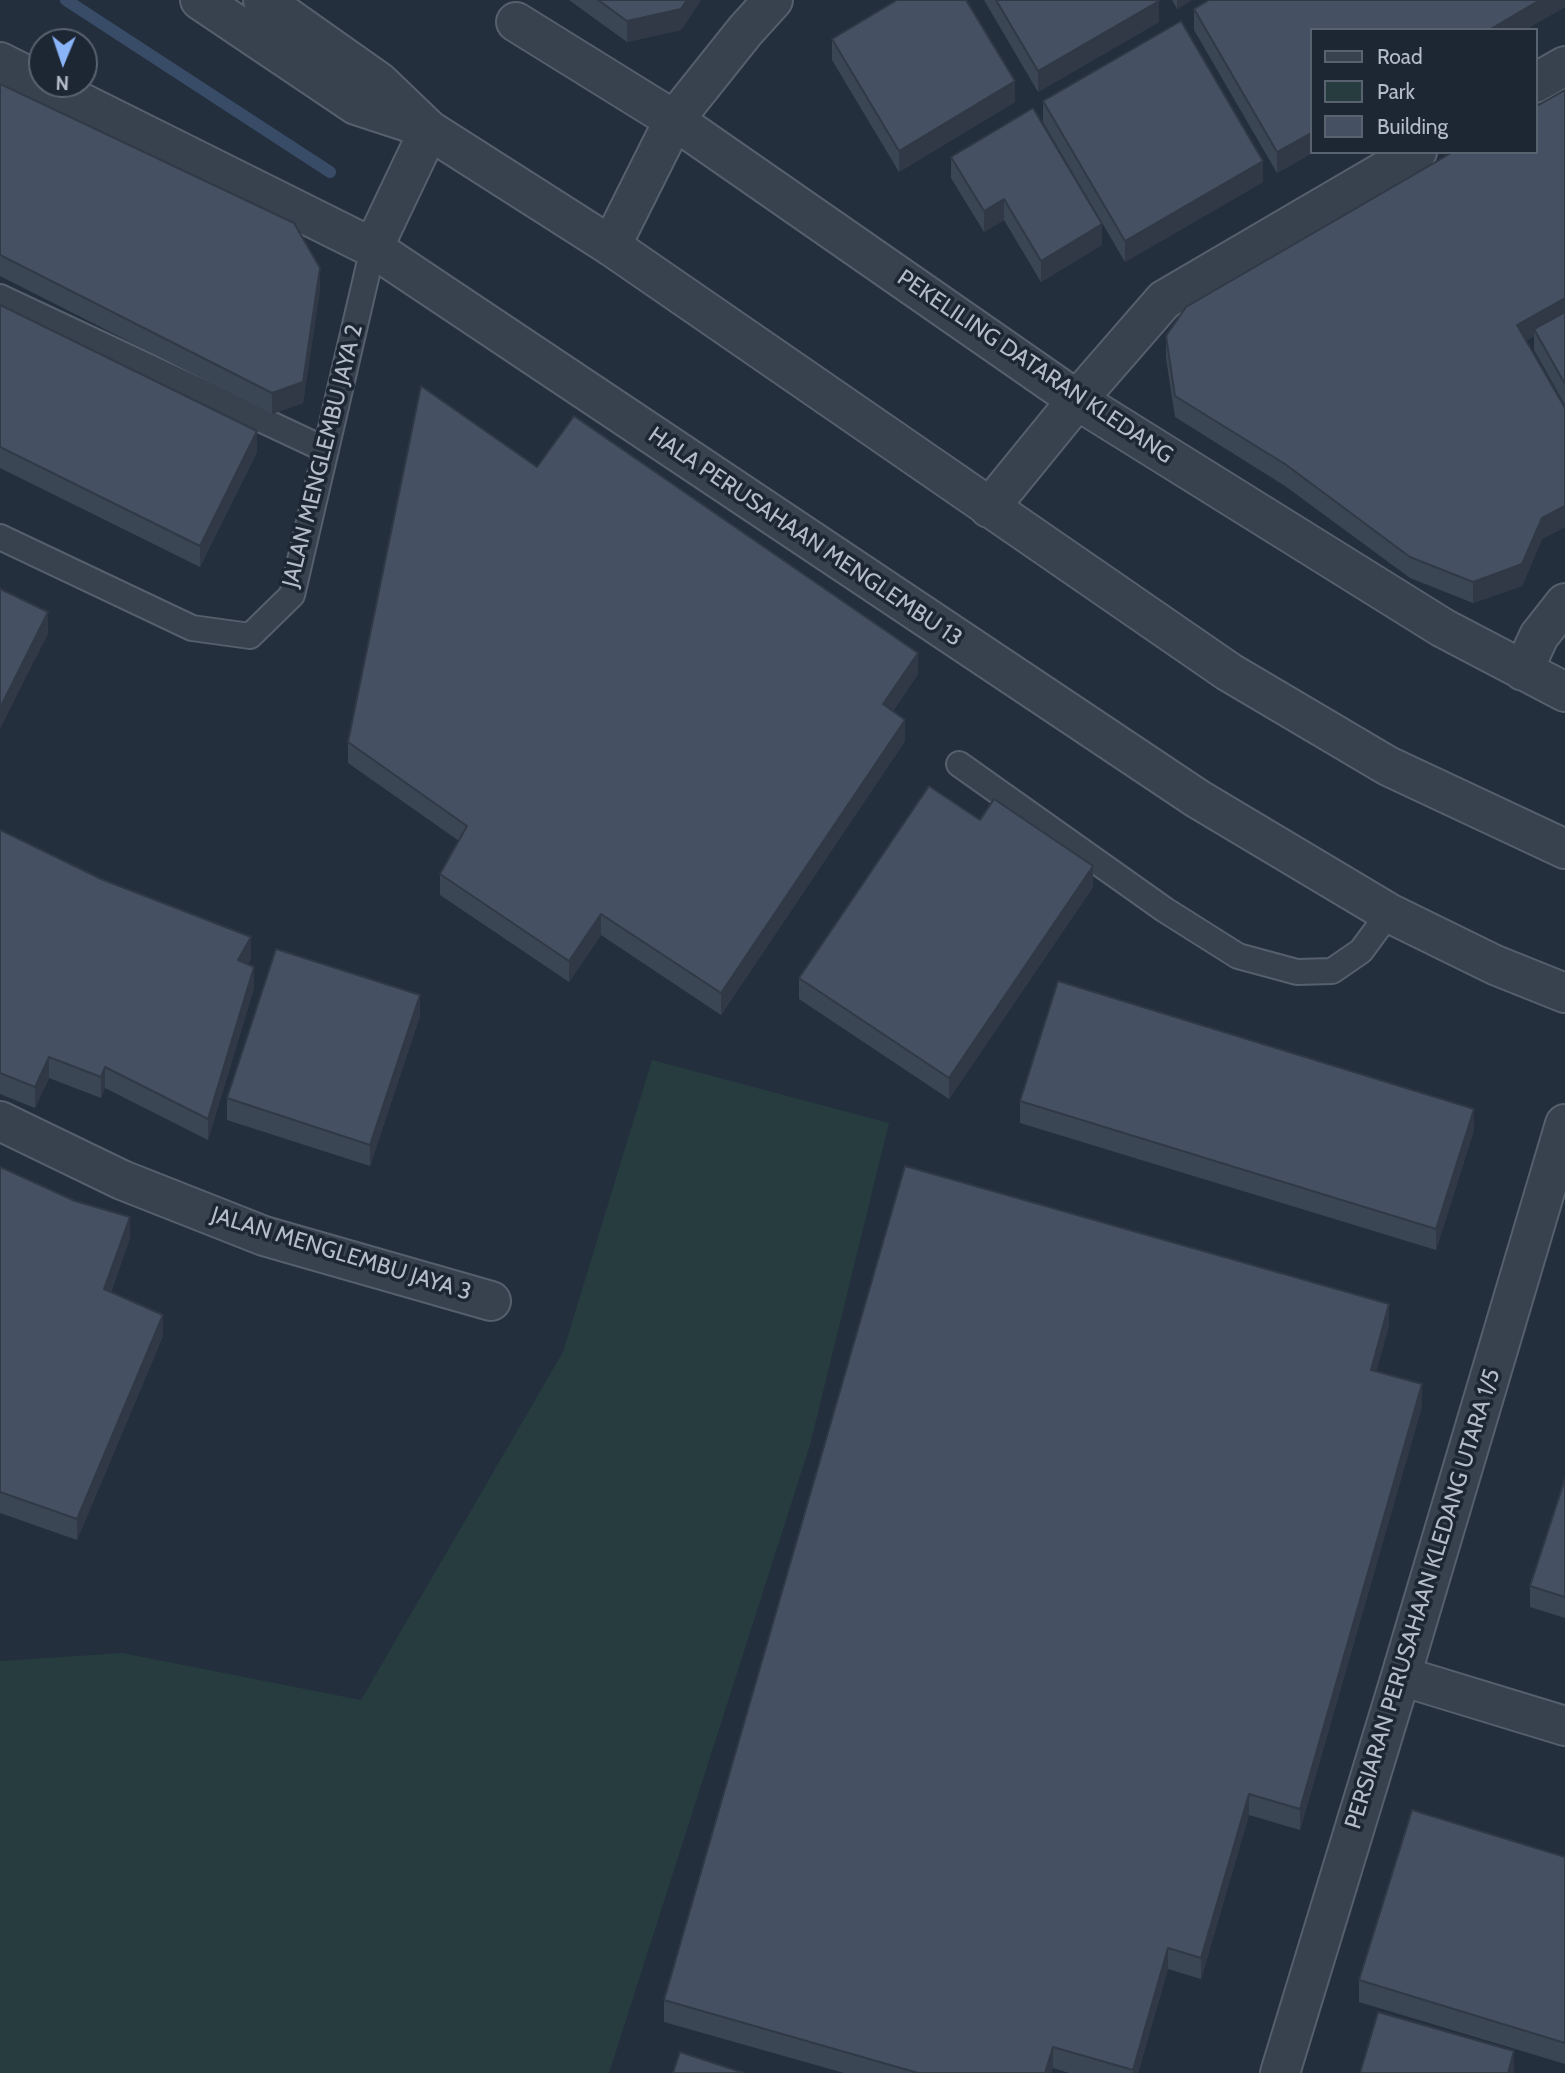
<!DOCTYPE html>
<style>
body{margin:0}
#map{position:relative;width:1565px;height:2073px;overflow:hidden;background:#242f3e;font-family:Cabin,sans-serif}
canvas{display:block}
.legend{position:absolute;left:1310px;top:28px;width:228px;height:126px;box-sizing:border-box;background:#1d2633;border:2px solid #59626f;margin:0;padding:9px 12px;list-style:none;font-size:21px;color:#b4bcc9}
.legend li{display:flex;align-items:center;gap:14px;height:35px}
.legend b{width:35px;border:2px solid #59626f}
.north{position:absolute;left:28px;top:28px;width:70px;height:70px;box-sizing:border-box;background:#1d2633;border:2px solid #59626f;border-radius:50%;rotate:182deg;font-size:19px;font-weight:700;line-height:28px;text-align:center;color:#b4bcc9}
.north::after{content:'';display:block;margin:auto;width:24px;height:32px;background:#8ab4f8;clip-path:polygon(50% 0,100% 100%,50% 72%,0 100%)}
</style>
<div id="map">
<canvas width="1565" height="2073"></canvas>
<ul class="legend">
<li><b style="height:9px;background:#38414e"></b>Road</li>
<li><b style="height:19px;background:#263c3f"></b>Park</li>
<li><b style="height:19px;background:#455162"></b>Building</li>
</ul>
<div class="north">N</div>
</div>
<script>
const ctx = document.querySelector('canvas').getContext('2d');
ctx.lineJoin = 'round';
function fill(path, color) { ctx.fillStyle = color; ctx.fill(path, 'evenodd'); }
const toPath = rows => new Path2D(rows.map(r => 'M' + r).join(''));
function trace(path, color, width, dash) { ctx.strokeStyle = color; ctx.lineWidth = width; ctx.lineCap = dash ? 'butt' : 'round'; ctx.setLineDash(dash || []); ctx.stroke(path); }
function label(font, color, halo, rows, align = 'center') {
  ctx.font = font + ' Cabin,sans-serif'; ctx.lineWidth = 7; ctx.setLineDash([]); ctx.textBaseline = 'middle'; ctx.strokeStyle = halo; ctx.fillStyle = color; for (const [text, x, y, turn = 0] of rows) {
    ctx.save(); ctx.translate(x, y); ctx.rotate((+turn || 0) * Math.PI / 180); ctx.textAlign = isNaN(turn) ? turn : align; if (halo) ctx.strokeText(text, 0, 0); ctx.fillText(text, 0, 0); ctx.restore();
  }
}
const green = toPath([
 [652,1060,889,1123,810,1445,609,2073,0,2073,0,1661,122,1653,361,1700,563,1352]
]);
const stream = toPath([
 [66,0,330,172]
]);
const service = toPath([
 [0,297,326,450],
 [0,537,192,628,250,636,292,595,373,248],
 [959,764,1165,910,1238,956,1297,972,1332,971,1361,951,1389,913]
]);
const minor = toPath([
 [516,22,674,120,1077,400,1443,628,1565,692],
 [0,62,42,83],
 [1535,83,1565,66],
 [44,84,373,248,1198,799,1389,913,1495,965,1565,993],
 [611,246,674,120,745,31,773,0],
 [373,248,429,130],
 [989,508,1077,400,1164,300,1417,152],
 [1523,671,1539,636,1565,603],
 [0,1121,122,1180,264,1236,491,1301],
 [1401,1676,1565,1726],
 [1280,2073,1401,1676,1565,1124]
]);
const tertiary = toPath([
 [200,0,356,105,417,125],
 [263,0,379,82,429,130,611,246,1229,672,1388,766,1565,849]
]);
const wall = toPath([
 [569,0,701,0,681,30,627,42],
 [984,0,1158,0,1159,22,1038,92],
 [1172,0,1192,0,1177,9],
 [1565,0,1565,7,1311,152,1314,152,1277,173,1194,30,1194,9],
 [832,39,1015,102,899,172,832,60],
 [0,84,320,289,303,403,272,414,0,276],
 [1565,90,1565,405,1534,350,1534,336,1526,341,1565,408,1565,527,1542,539,1522,586,1473,603,1410,578,1285,486,1175,417,1166,358,1166,336],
 [1043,101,1263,182,1125,262,1043,122],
 [951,157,1102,245,1041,282,1004,220,984,232,951,178],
 [0,305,257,452,200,567,0,468],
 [537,467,918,674,893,711,905,741,721,1015,601,935,569,982,440,895,440,874,459,841,348,763,348,742],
 [980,820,1093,887,949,1099,799,999,799,978],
 [0,830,251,958,248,964,254,988,208,1140,105,1088,101,1098,49,1078,35,1108,0,1094],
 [420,1016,370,1166,227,1120,227,1098],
 [1020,1101,1474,1130,1436,1250,1020,1123],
 [0,1167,130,1238,111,1292,163,1336,77,1540,0,1513],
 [1389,1326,1376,1371,1422,1406,1300,1830,1249,1815,1201,1979,1168,1969,1138,2073,1069,2073,1053,2068,1051,2073,844,2073,664,2022,664,2000],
 [1565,1479,1565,1618,1530,1607,1530,1586],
 [1565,1857,1565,2064,1359,2002,1359,1980]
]);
const shadedWall = toPath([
 [687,0,701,0,681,30,627,42,627,21],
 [1177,0,1192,0,1177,9],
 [1540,0,1565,0,1565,7,1525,30,1489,30],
 [1159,1,1159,22,1038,92,1038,71],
 [1015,81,1015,102,899,172,899,151],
 [1311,133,1311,152,1314,152,1277,173,1277,152],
 [1263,161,1263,182,1125,262,1125,241],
 [1004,199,1004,220,984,232,984,211],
 [1102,224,1102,245,1041,282,1041,261],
 [320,268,320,289,303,403,272,414,272,393],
 [1565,298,1565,319,1534,329,1534,336,1517,346,1517,325],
 [257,431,257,452,200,567,200,546],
 [1565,506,1565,527,1542,539,1522,586,1473,603,1473,582,1542,518],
 [48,612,48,634,0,729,0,708],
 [918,653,918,674,883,725,883,704],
 [905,720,905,741,721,1015,721,993],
 [1093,866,1093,887,949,1099,949,1078],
 [601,914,601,935,569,982,569,961],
 [251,937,251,958,238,981,238,960],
 [254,967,254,988,208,1140,208,1119],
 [420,995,420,1016,370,1166,370,1145],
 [49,1057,49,1078,35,1108,35,1087],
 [105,1067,105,1088,101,1098,101,1077],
 [1474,1109,1474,1130,1436,1250,1436,1229],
 [130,1217,130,1238,104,1310,104,1289],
 [1389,1304,1389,1326,1371,1391,1371,1370],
 [163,1315,163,1336,77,1540,77,1519],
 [1422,1384,1422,1406,1300,1830,1300,1809],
 [1249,1794,1249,1815,1201,1979,1201,1958],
 [1168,1948,1168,1969,1138,2073,1133,2073],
 [1053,2047,1053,2068,1051,2073,1045,2073],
 [1514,2051,1514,2073,1508,2073]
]);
const building = toPath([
 [598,0,687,0,681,9,627,21,598,0],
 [897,0,966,0,1015,81,899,151,832,39,897,0],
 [996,0,1158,0,1159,1,1038,71,996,0],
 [1209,0,1540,0,1489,30,1311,30,1311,133,1277,152,1194,9,1209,0],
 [1181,21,1263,161,1125,241,1043,101,1181,21],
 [0,84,294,223,320,268,303,382,272,393,0,255,0,84],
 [1565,90,1565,298,1517,325,1565,408,1565,506,1542,518,1522,564,1473,582,1410,557,1285,464,1175,396,1166,336,1186,307,1453,152,1535,152,1535,107,1565,90],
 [1033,108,1102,224,1041,261,1004,199,984,211,951,157,1033,108],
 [0,305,257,431,200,546,0,447,0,305],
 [1565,312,1565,384,1534,329,1565,312],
 [421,386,537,467,574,416,918,653,883,704,905,720,721,993,601,914,569,961,440,874,467,826,348,742,421,386],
 [0,589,48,612,0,708,0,589],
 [929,786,980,820,994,799,1093,866,949,1078,799,978,929,786],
 [0,830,101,879,251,937,238,960,254,967,208,1119,105,1067,101,1077,49,1057,35,1087,0,1073,0,830],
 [276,949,420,995,370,1145,227,1098,276,949],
 [1058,981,1474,1109,1436,1229,1020,1101,1058,981],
 [905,1166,1389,1304,1371,1370,1422,1384,1300,1809,1249,1794,1201,1958,1168,1948,1133,2070,1053,2047,1045,2073,918,2073,664,2000,905,1166],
 [0,1167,75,1201,130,1217,104,1289,163,1315,77,1519,0,1492,0,1167],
 [1565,1479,1565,1597,1530,1586,1565,1479],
 [1412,1810,1565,1857,1565,2043,1359,1980,1412,1810],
 [1378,2012,1514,2051,1508,2073,1360,2073,1378,2012],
 [680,2052,744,2073,673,2073,680,2052]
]);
const streetNames = [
 ["PEKELILING DATARAN KLEDANG",1035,367,34],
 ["JALAN MENGLEMBU JAYA 2",323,456,-76],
 ["HALA PERUSAHAAN MENGLEMBU 13",805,537,34],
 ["JALAN MENGLEMBU JAYA 3",341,1254,17],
 ["PERSIARAN PERUSAHAAN KLEDANG UTARA 1/5",1423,1599,-73]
];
fill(green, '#263c3f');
trace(stream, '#394c67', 12);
trace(service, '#565f6c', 28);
trace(minor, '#565f6c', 42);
trace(tertiary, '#565f6c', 42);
trace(service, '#38414e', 24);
trace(minor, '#38414e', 38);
trace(tertiary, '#38414e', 38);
fill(wall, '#3b4654');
fill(shadedWall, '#303945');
fill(building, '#455162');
trace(building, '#303945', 2);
label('23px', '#b4bcc9', '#1d2633', streetNames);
</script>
